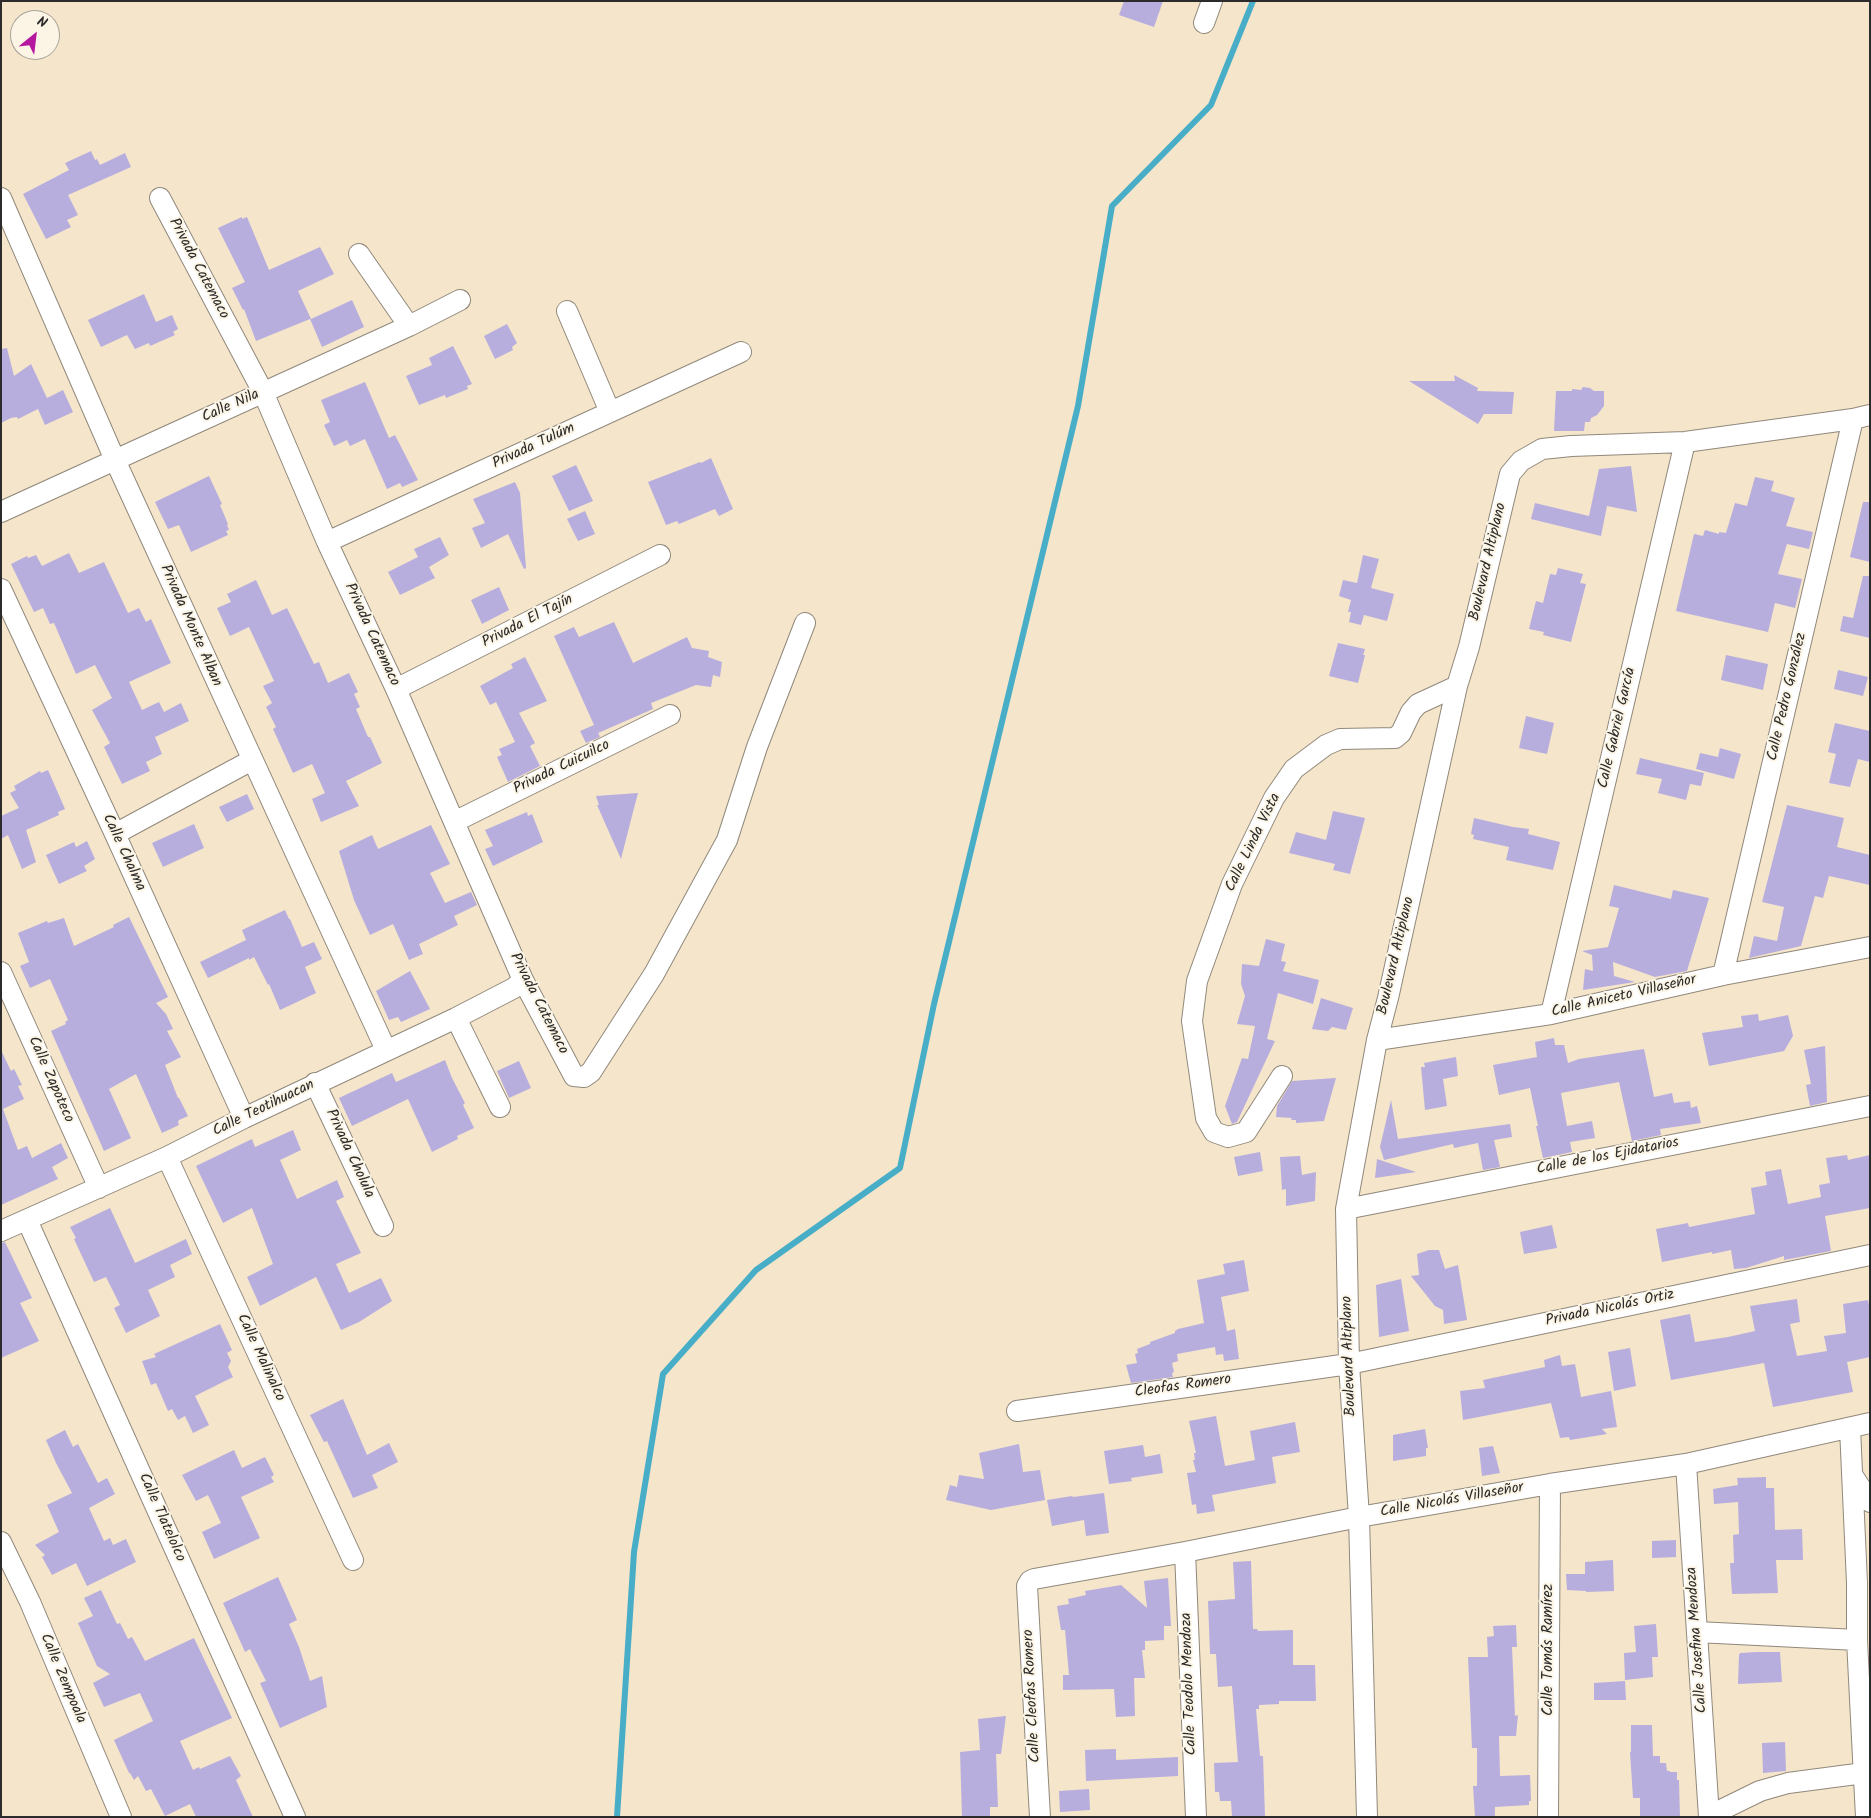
<!DOCTYPE html>
<meta charset="utf-8">
<style>
body{margin:0}
#map{position:relative;width:1871px;height:1818px;overflow:hidden;background:#f5e5cb;font-family:Kalam,sans-serif}
canvas{display:block}
.frame{position:absolute;inset:0;border:2px solid #2b2b2b;pointer-events:none}
.north{position:absolute;left:10px;top:10px;width:50px;height:50px;box-sizing:border-box;background:#fcf5e5;border:1px solid #a8a49b;border-radius:50%;rotate:29deg;font-size:14px;font-weight:700;line-height:20px;text-align:center;color:#2b2b2b}
.north::after{content:'';display:block;margin:auto;width:18px;height:22px;background:#b5179e;clip-path:polygon(50% 0,100% 100%,50% 72%,0 100%)}
</style>
<div id="map">
<canvas width="1871" height="1818"></canvas>
<div class="frame"></div>
<div class="north">N</div>
</div>
<script>
const ctx = document.querySelector('canvas').getContext('2d');
ctx.lineJoin = 'round';
const toPath = rows => new Path2D(rows.map(r => 'M' + r).join(''));
function trace(path, color, width, dash) { ctx.strokeStyle = color; ctx.lineWidth = width; ctx.lineCap = dash ? 'butt' : 'round'; ctx.setLineDash(dash || []); ctx.stroke(path); }
function fill(path, color) { ctx.fillStyle = color; ctx.fill(path, 'evenodd'); }
function label(font, color, halo, rows, align = 'center') {
  ctx.font = font + ' Kalam,sans-serif'; ctx.lineWidth = 4; ctx.setLineDash([]); ctx.textBaseline = 'middle'; ctx.strokeStyle = halo; ctx.fillStyle = color; for (const [text, x, y, turn = 0] of rows) {
    ctx.save(); ctx.translate(x, y); ctx.rotate((+turn || 0) * Math.PI / 180); ctx.textAlign = isNaN(turn) ? turn : align; if (halo) ctx.strokeText(text, 0, 0); ctx.fillText(text, 0, 0); ctx.restore();
  }
}
const stream = toPath([
 [617,1817,634,1552,663,1374,756,1270,900,1168,934,1004,1078,406,1112,206,1211,105,1253,1]
]);
const building = toPath([
 [1124,1,1163,1,1154,27,1119,15],
 [91,151,95,160,97,159,100,165,125,153,131,167,68,195,78,215,67,220,71,227,46,239,23,194,69,170,65,163],
 [242,217,242,219,247,217,269,270,320,247,334,274,298,291,311,319,352,300,364,327,322,347,310,319,256,341,244,309,243,310,232,288,245,282,218,228],
 [144,294,156,322,172,315,178,329,173,332,175,335,150,346,149,343,135,349,127,335,101,347,88,320],
 [507,324,517,343,512,347,513,350,495,359,484,336],
 [453,346,472,384,467,386,468,389,446,398,445,395,419,405,406,376,432,365,429,358],
 [7,348,14,376,31,364,47,398,63,390,73,412,45,425,38,409,18,419,17,417,11,418,1,423,1,349],
 [1454,375,1478,388,1477,391,1514,392,1512,414,1484,414,1478,424,1409,381,1455,381],
 [365,382,389,438,395,435,418,480,402,487,400,483,387,489,365,439,350,446,347,440,334,446,324,425,330,422,321,400],
 [1583,387,1590,388,1594,391,1604,391,1604,406,1597,415,1591,418,1590,422,1585,422,1584,431,1554,431,1556,391,1572,391,1572,389,1581,390],
 [711,458,733,509,719,516,715,509,679,524,677,521,666,525,648,482,700,462,701,463],
 [576,465,593,501,569,511,552,476],
 [1631,466,1637,512,1607,506,1601,536,1531,519,1535,503,1589,516,1599,469],
 [209,476,222,504,220,505,228,524,227,525,229,530,226,531,228,535,191,552,179,525,168,529,155,502],
 [1755,477,1774,481,1771,491,1795,498,1786,526,1813,532,1809,549,1787,544,1778,574,1802,579,1795,608,1775,603,1768,632,1676,611,1694,534,1703,536,1705,530,1719,534,1719,532,1726,533,1735,503,1747,506],
 [515,482,520,493,526,568,524,569,508,534,481,548,472,528,485,523,473,499],
 [1863,502,1870,502,1870,562,1850,557],
 [585,511,595,534,578,541,567,519],
 [440,537,449,555,429,567,435,578,400,595,388,572,418,557,414,549],
 [69,553,79,573,104,562,128,613,139,608,146,622,151,619,171,663,129,682,142,710,159,702,164,712,181,703,189,721,155,737,162,754,146,762,150,771,122,784,104,747,110,743,92,710,112,698,95,665,76,674,54,623,50,624,43,608,34,612,11,564,27,556,28,558,36,555,42,566],
 [1363,555,1379,559,1371,588,1394,594,1387,621,1364,615,1361,625,1349,622,1351,612,1348,612,1351,600,1339,596,1343,580,1357,583],
 [1558,568,1583,574,1580,583,1586,584,1571,642,1543,635,1544,632,1529,629,1536,601,1543,603,1550,574,1556,575],
 [1863,576,1870,576,1870,638,1840,631,1843,616,1853,618],
 [256,580,272,615,287,608,314,664,319,662,328,683,349,673,358,692,354,694,360,707,356,709,368,737,370,737,382,763,346,781,359,806,321,822,312,799,325,793,312,764,293,773,273,729,276,727,266,707,272,703,263,686,274,681,249,627,230,636,217,608,231,602,227,594],
 [499,587,509,610,482,624,471,600],
 [614,622,633,663,687,637,692,648,709,651,708,657,722,662,720,677,713,675,711,687,696,685,651,703,653,709,598,733,597,730,600,737,586,743,580,731,594,725,554,636,574,627,579,637],
 [1338,643,1365,649,1363,655,1365,655,1358,683,1329,676],
 [1726,655,1768,664,1763,690,1721,680],
 [525,657,547,701,519,713,535,743,530,746,540,766,508,782,497,757,502,755,499,749,515,742,496,702,490,705,480,686,513,668,511,664],
 [1838,670,1868,677,1863,696,1834,689],
 [1526,716,1554,723,1547,754,1519,748],
 [1835,723,1870,731,1870,762,1858,759,1850,787,1829,783,1836,754,1828,752],
 [1720,748,1741,754,1734,779,1696,769,1700,753,1718,757],
 [1640,758,1704,773,1701,786,1690,784,1686,800,1658,793,1662,779,1636,774],
 [48,770,65,809,58,812,59,815,26,830,36,862,22,869,8,835,1,839,1,816,19,808,10,793,16,790,14,786,40,771,41,773],
 [638,793,633,812,621,859,597,805,599,805,596,796],
 [247,794,254,809,227,822,219,807],
 [1787,805,1844,818,1837,847,1870,855,1870,885,1829,876,1823,898,1815,896,1801,946,1749,958,1754,936,1777,941,1784,907,1762,902],
 [1333,811,1365,818,1350,874,1333,870,1335,864,1289,853,1296,832,1326,840],
 [527,812,528,816,532,814,543,842,493,866,485,849,493,846,485,830],
 [1474,818,1513,827,1529,829,1528,834,1560,842,1553,870,1506,860,1509,847,1473,839,1474,835,1471,834],
 [194,824,204,848,163,867,152,843],
 [431,825,450,864,430,873,445,903,471,892,477,905,454,916,458,925,419,944,423,954,409,960,393,924,370,935,354,900,339,851,372,835,378,849],
 [87,841,95,859,84,866,87,871,59,884,46,855,74,842,76,847],
 [1614,885,1671,899,1673,890,1709,898,1687,971,1655,977,1613,962,1614,976,1635,982,1583,990,1585,969,1593,971,1592,955,1582,951,1608,947,1619,908,1609,906],
 [285,910,289,919,290,919,302,947,314,942,322,959,305,967,316,993,280,1010,269,984,268,985,254,957,249,960,249,958,208,978,200,962,246,940,242,930],
 [129,917,168,997,156,1003,166,1014,173,1029,167,1031,181,1057,165,1065,178,1098,179,1098,188,1116,179,1120,178,1122,179,1125,162,1133,136,1074,109,1089,131,1138,104,1151,51,1031,66,1024,65,1022,68,1020,50,979,30,988,20,966,29,962,18,933,47,921,48,923,64,918,74,946,114,927,113,925],
 [1266,939,1285,944,1281,961,1286,962,1283,971,1319,980,1313,1004,1278,993,1267,1039,1275,1041,1237,1122,1232,1124,1225,1106,1242,1058,1248,1059,1255,1026,1237,1024,1245,996,1241,984,1242,964,1259,966],
 [410,971,430,1009,401,1022,398,1017,389,1020,376,991],
 [1321,998,1353,1008,1346,1030,1332,1027,1328,1031,1312,1029],
 [1758,1014,1759,1021,1788,1015,1793,1036,1784,1051,1709,1066,1702,1033,1743,1027,1741,1016],
 [1554,1038,1555,1045,1564,1045,1568,1063,1579,1059,1644,1049,1654,1097,1672,1093,1674,1103,1690,1101,1691,1108,1697,1106,1701,1123,1660,1129,1661,1135,1632,1141,1619,1082,1561,1093,1567,1126,1592,1121,1595,1138,1570,1142,1572,1152,1543,1158,1536,1126,1538,1126,1530,1088,1499,1095,1493,1065,1537,1057,1535,1042],
 [1825,1046,1827,1102,1810,1106,1806,1085,1811,1084,1804,1050],
 [1,1050,11,1071,14,1069,22,1085,18,1086,24,1099,3,1109,18,1150,27,1146,32,1158,61,1143,68,1158,52,1167,58,1179,1,1205],
 [1456,1057,1458,1076,1443,1079,1447,1106,1425,1110,1421,1067,1425,1067,1424,1063],
 [445,1060,452,1078,465,1103,463,1105,474,1128,457,1136,458,1139,432,1152,408,1099,352,1126,339,1098,392,1073,396,1082],
 [519,1061,531,1088,509,1098,497,1071],
 [1336,1078,1324,1121,1296,1123,1296,1120,1291,1120,1292,1118,1276,1117,1277,1106,1292,1081],
 [1391,1100,1398,1139,1510,1124,1512,1137,1494,1140,1500,1167,1483,1170,1478,1143,1454,1148,1453,1144,1384,1160,1380,1147],
 [293,1130,301,1150,280,1160,297,1199,337,1180,344,1197,336,1201,361,1253,336,1264,349,1293,381,1278,392,1301,359,1322,341,1330,316,1277,260,1306,247,1277,273,1264,252,1208,223,1223,196,1166,252,1139,255,1147],
 [1260,1152,1263,1171,1238,1176,1234,1157],
 [1847,1155,1848,1160,1870,1155,1870,1208,1825,1216,1831,1251,1784,1260,1784,1256,1746,1268,1734,1269,1731,1250,1712,1254,1712,1252,1662,1262,1656,1229,1688,1223,1689,1227,1755,1214,1751,1188,1767,1185,1765,1172,1781,1169,1788,1204,1821,1197,1819,1185,1830,1183,1826,1158],
 [1300,1156,1302,1175,1316,1172,1315,1201,1286,1206,1286,1189,1282,1190,1280,1157],
 [1377,1159,1416,1172,1375,1178],
 [110,1208,135,1263,186,1239,192,1254,170,1265,175,1277,148,1290,160,1316,126,1333,114,1308,120,1305,106,1277,94,1282,74,1239,76,1238,70,1227],
 [1552,1225,1557,1248,1524,1254,1520,1232],
 [5,1242,32,1298,20,1303,39,1341,1,1358,1,1243],
 [1429,1250,1439,1250,1445,1269,1458,1265,1467,1320,1444,1324,1443,1310,1435,1306,1411,1276,1419,1275,1417,1254],
 [1244,1260,1249,1291,1221,1297,1227,1331,1235,1329,1239,1359,1224,1361,1223,1354,1216,1355,1215,1347,1177,1354,1178,1361,1172,1363,1174,1372,1172,1373,1173,1377,1131,1383,1126,1365,1137,1363,1135,1354,1138,1353,1137,1349,1150,1344,1150,1342,1175,1333,1175,1331,1178,1329,1204,1323,1197,1280,1225,1274,1223,1264],
 [1401,1279,1409,1331,1379,1337,1376,1285],
 [1797,1299,1800,1322,1790,1324,1797,1356,1827,1351,1824,1336,1846,1333,1843,1304,1868,1300,1870,1310,1870,1357,1847,1362,1853,1392,1773,1407,1764,1363,1671,1380,1660,1320,1690,1314,1695,1342,1728,1337,1755,1331,1750,1306],
 [220,1324,232,1350,227,1353,231,1361,228,1367,233,1377,195,1396,209,1425,193,1433,185,1416,178,1420,172,1409,168,1411,156,1383,151,1385,142,1361,156,1357,154,1354],
 [1630,1348,1636,1386,1614,1391,1608,1352],
 [1560,1355,1562,1366,1575,1364,1581,1397,1611,1391,1617,1427,1602,1429,1607,1434,1570,1440,1569,1437,1560,1438,1551,1403,1463,1420,1460,1391,1485,1388,1483,1380,1545,1367,1544,1360],
 [343,1399,367,1455,389,1443,398,1462,372,1475,378,1488,353,1498,327,1441,324,1442,310,1415],
 [1216,1416,1225,1466,1255,1460,1250,1431,1295,1422,1300,1452,1272,1457,1276,1483,1212,1495,1215,1511,1197,1514,1196,1504,1192,1505,1187,1473,1196,1472,1193,1460,1195,1460,1194,1453,1196,1453,1189,1421],
 [1425,1429,1428,1448,1426,1448,1426,1456,1393,1461,1393,1435],
 [65,1430,73,1447,78,1444,98,1483,107,1478,115,1494,89,1508,104,1541,110,1538,113,1545,126,1539,136,1562,87,1586,76,1563,52,1575,42,1557,45,1555,35,1545,59,1532,47,1505,72,1493,56,1463,46,1440],
 [1019,1444,1023,1472,1040,1470,1045,1500,991,1510,946,1500,950,1485,957,1487,959,1475,984,1479,979,1453],
 [1143,1445,1145,1457,1160,1454,1163,1473,1131,1478,1132,1481,1109,1484,1104,1451],
 [1493,1446,1500,1473,1482,1476,1479,1448],
 [234,1450,242,1468,265,1457,274,1475,271,1477,274,1482,241,1497,260,1538,214,1559,202,1532,221,1523,208,1495,196,1501,182,1475],
 [1766,1477,1766,1488,1774,1488,1775,1530,1802,1529,1803,1560,1776,1560,1778,1593,1732,1594,1730,1563,1734,1563,1733,1535,1739,1534,1738,1502,1714,1504,1713,1489,1738,1485,1737,1478],
 [1104,1493,1109,1533,1086,1536,1084,1520,1052,1526,1047,1500,1072,1496,1073,1497],
 [1676,1540,1676,1557,1652,1558,1652,1541],
 [1613,1560,1614,1591,1586,1592,1586,1591,1567,1590,1566,1574,1585,1574,1585,1562],
 [1251,1561,1253,1629,1257,1629,1258,1631,1293,1630,1293,1665,1315,1665,1316,1701,1279,1701,1279,1704,1259,1705,1259,1709,1256,1709,1260,1756,1263,1756,1265,1817,1232,1817,1231,1801,1220,1801,1219,1792,1215,1792,1214,1763,1238,1762,1232,1686,1218,1687,1216,1654,1210,1654,1208,1601,1235,1599,1233,1562],
 [278,1577,297,1620,289,1624,299,1647,310,1681,322,1676,327,1707,280,1728,260,1683,266,1681,250,1649,245,1652,223,1603],
 [1168,1578,1171,1626,1164,1626,1164,1640,1145,1641,1145,1650,1142,1650,1145,1678,1134,1678,1135,1716,1116,1717,1114,1689,1063,1690,1063,1675,1069,1675,1065,1630,1061,1630,1057,1606,1069,1604,1068,1599,1086,1595,1085,1591,1121,1585,1147,1608,1144,1581],
 [101,1590,117,1624,120,1623,128,1639,132,1637,145,1661,194,1638,232,1718,180,1741,193,1770,199,1767,200,1769,230,1756,241,1776,236,1780,253,1817,196,1817,190,1804,165,1816,151,1789,146,1791,138,1776,134,1780,130,1773,129,1773,114,1740,153,1721,140,1693,104,1707,93,1683,110,1674,97,1666,78,1623,93,1616,84,1598],
 [1656,1624,1658,1657,1652,1657,1653,1677,1625,1680,1624,1653,1636,1652,1634,1626],
 [1516,1625,1517,1647,1512,1647,1515,1716,1518,1715,1516,1736,1499,1736,1500,1776,1530,1775,1531,1801,1529,1801,1529,1805,1495,1807,1495,1817,1475,1817,1473,1786,1477,1786,1477,1748,1472,1748,1468,1657,1488,1657,1487,1637,1494,1636,1493,1626],
 [1757,1652,1780,1652,1782,1682,1738,1684,1739,1655,1740,1653],
 [1625,1681,1626,1700,1594,1700,1594,1683],
 [1006,1716,1001,1754,996,1754,998,1807,990,1807,990,1817,962,1817,960,1752,980,1750,978,1719],
 [1631,1725,1652,1725,1653,1756,1660,1756,1660,1763,1666,1763,1667,1771,1670,1771,1670,1772,1677,1772,1677,1780,1679,1780,1680,1817,1640,1817,1640,1798,1633,1798,1630,1752,1631,1752],
 [1785,1742,1786,1771,1763,1773,1762,1743],
 [1116,1749,1116,1760,1178,1757,1178,1776,1086,1781,1085,1750],
 [1089,1789,1090,1810,1060,1812,1059,1791]
]);
const street = toPath([
 [1204,23,1212,1],
 [1,198,115,460,386,1050],
 [160,198,263,392,327,542,396,689,523,980,574,1076,584,1077,591,1072,654,974,727,840,757,747,805,623],
 [359,254,409,326],
 [567,311,610,412],
 [1,512,409,326,460,300],
 [327,542,741,352],
 [1,589,115,834,244,1118],
 [396,689,660,555],
 [454,822,670,715],
 [115,834,252,760],
 [1,972,99,1188],
 [1723,975,1853,419],
 [1551,1014,1685,442],
 [456,1018,500,1107],
 [1377,1040,1551,1014,1723,975,1870,947],
 [1282,1076,1246,1132,1228,1137,1214,1132,1206,1118,1192,1021,1197,981,1232,884,1274,798,1294,769,1326,745,1340,739,1395,738,1401,733,1411,712,1418,704,1457,686],
 [315,1083,383,1226],
 [167,1157,353,1560],
 [1346,1209,1870,1106],
 [27,1220,295,1817],
 [1,1231,167,1157,244,1118,456,1018,514,988,523,980],
 [1017,1411,1349,1364,1870,1255],
 [1850,1428,1857,1583,1857,1640,1866,1817],
 [1686,1464,1709,1817],
 [1853,1476,1870,1502],
 [1,1542,30,1602,121,1817],
 [1185,1552,1196,1817],
 [1697,1632,1857,1640],
 [1709,1816,1760,1791,1788,1783,1864,1773],
 [1040,1817,1027,1586,1030,1581,1034,1579,1185,1552,1359,1517,1550,1484,1686,1464,1870,1423],
 [1367,1817,1359,1517,1349,1364,1346,1209,1377,1040,1388,998,1457,686,1469,647,1510,474,1521,461,1542,449,1571,446,1685,442,1853,419,1870,415],
 [1548,1817,1550,1484]
]);
const streetNames = [
 ["Privada Catemaco",198,269,62],
 ["Calle Nila",231,407,-24],
 ["Privada Tulúm",534,447,-25],
 ["Boulevard Altiplano",1489,562,-77],
 ["Privada El Tajín",528,622,-27],
 ["Privada Monte Alban",190,626,66],
 ["Privada Catemaco",371,635,65],
 ["Calle Pedro González",1788,697,-77],
 ["Calle Gabriel García",1618,728,-77],
 ["Privada Cuicuilco",562,768,-26],
 ["Calle Linda Vista",1254,843,-64],
 ["Calle Chalma",123,853,65],
 ["Boulevard Altiplano",1397,956,-77],
 ["Calle Aniceto Villaseñor",1624,997,-13],
 ["Privada Catemaco",538,1004,63],
 ["Calle Zapoteco",50,1080,66],
 ["Calle Teotihuacan",264,1109,-26],
 ["Privada Cholula",349,1154,65],
 ["Calle de los Ejidatarios",1608,1157,-11],
 ["Privada Nicolás Ortiz",1610,1309,-12],
 ["Boulevard Altiplano",1350,1356,-92],
 ["Calle Malinalco",260,1358,65],
 ["Cleofas Romero",1183,1387,-8],
 ["Calle Nicolás Villaseñor",1452,1501,-10],
 ["Calle Tlatelolco",161,1518,66],
 ["Calle Josefina Mendoza",1698,1640,-94],
 ["Calle Tomás Ramírez",1549,1650,-90],
 ["Calle Zempoala",62,1679,67],
 ["Calle Teodolo Mendoza",1190,1684,-92],
 ["Calle Cleofas Romero",1033,1696,-93]
];
trace(stream, '#48aec7', 6);
fill(building, '#b7aede');
trace(street, '#90887b', 22);
trace(street, '#fff', 20);
label('15px', '#2b2b2b', '#fcf5e5', streetNames);
</script>
